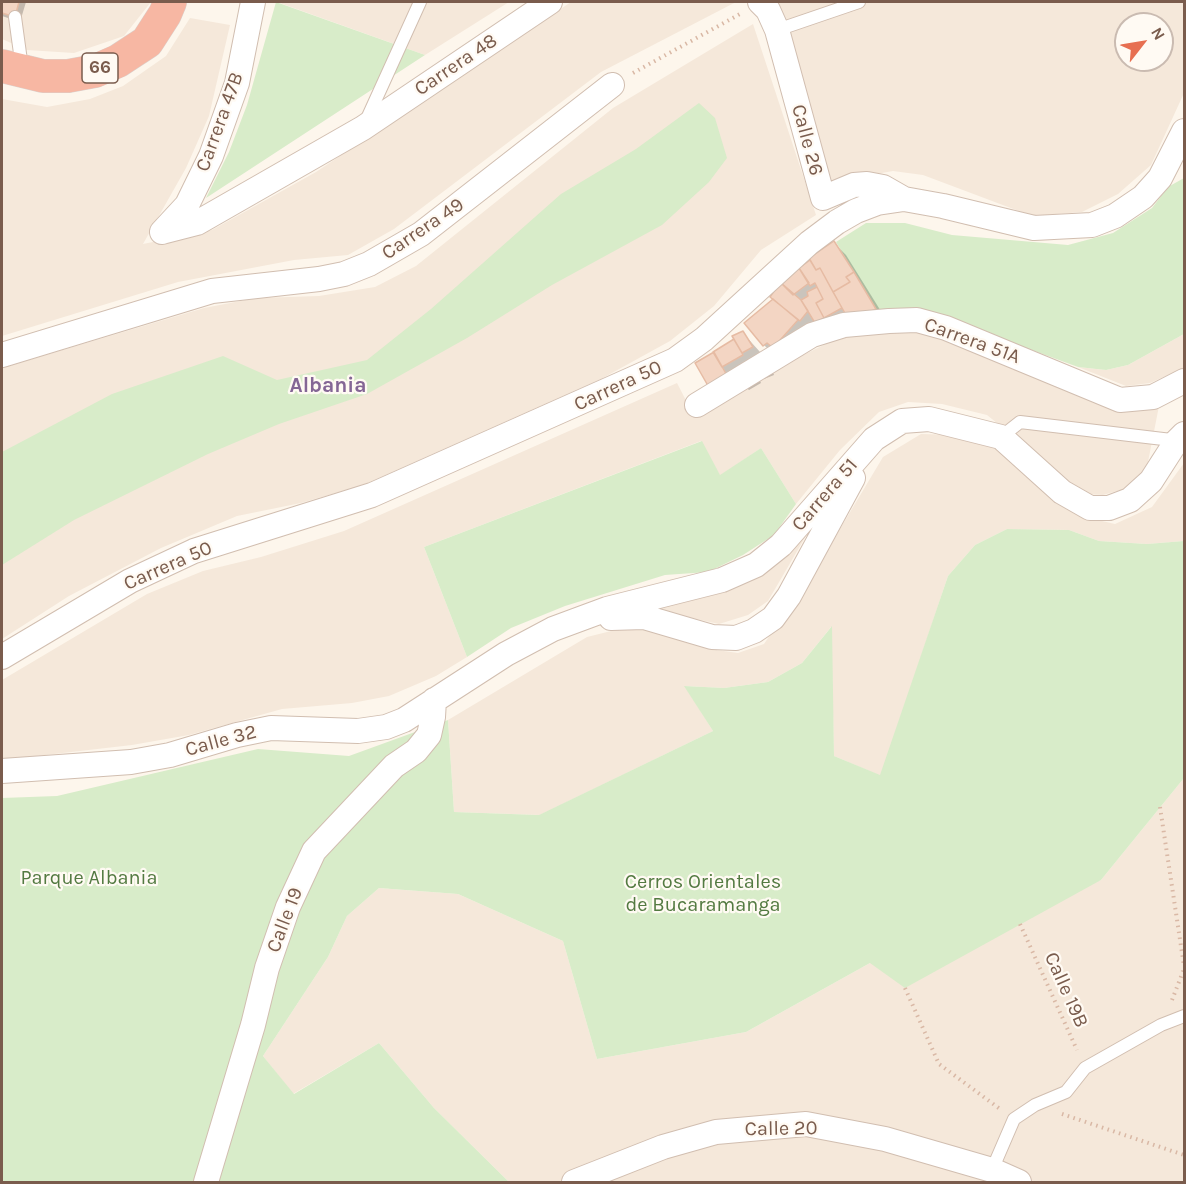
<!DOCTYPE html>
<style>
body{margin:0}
#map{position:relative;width:1186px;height:1184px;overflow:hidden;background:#fdf6ec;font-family:Karla,sans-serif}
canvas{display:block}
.frame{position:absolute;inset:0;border:3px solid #7a5c4d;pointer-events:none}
.north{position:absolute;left:1114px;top:12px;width:60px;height:60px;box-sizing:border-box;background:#fffaf3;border:2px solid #cabbb1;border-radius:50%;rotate:59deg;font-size:16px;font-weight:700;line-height:24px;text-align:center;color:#7a5c4d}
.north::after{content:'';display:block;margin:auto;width:21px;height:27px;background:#e76f51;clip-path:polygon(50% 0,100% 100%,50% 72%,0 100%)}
</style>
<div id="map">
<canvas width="1186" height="1184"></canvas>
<div class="frame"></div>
<div class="north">N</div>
</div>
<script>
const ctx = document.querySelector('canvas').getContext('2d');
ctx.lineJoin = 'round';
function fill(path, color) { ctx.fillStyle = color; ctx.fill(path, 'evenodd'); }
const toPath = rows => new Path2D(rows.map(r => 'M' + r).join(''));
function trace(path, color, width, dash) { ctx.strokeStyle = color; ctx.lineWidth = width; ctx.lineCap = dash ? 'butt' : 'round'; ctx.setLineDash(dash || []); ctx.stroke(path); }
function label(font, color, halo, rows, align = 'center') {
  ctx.font = font + ' Karla,sans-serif'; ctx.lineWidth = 4.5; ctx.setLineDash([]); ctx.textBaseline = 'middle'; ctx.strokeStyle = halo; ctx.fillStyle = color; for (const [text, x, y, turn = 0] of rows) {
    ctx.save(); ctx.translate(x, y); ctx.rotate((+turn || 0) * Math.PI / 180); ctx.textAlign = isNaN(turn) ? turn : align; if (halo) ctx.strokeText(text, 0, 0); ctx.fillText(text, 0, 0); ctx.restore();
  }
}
const residential = toPath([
 [2,2,151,2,124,36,74,53,27,50,2,39],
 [277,2,509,2,425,55],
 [571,2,736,2,601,72,394,229,348,255,294,260,178,282,2,336,2,99,47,107,90,99,123,86,166,56,190,18,230,25,209,116,186,168,143,244,212,230,316,172],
 [774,2,1184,2,1184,93,1151,165,1118,194,1082,212,1032,216,923,175,893,171,832,182,781,11],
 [1126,24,1162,24,1162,60,1126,60],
 [753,24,816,215,761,250,714,306,670,341,601,379,363,485,301,503,237,516,161,548,69,596,2,639,2,368,204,308,256,298,319,296,375,287,416,266,613,108],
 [915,330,956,343,1101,405,1124,412,1159,406,1146,472,1124,489,1103,495,1085,494,987,415,942,404,908,402,879,412,840,450,796,504,761,448,720,476,701,441,424,547,467,657,436,676,389,696,352,703,282,709,189,735,132,745,2,760,2,680,147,594,203,571,261,557,344,531,677,383,695,418,793,360,836,339,874,332],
 [1184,334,1184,368,1150,383,1126,386,1078,367,1106,370,1128,365],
 [921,434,959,435,992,442,1089,518,1115,524,1152,507,1184,463,1184,541,1147,544,1099,541,1069,530,1007,529,975,545,948,576,881,776,834,756,831,627,802,663,768,682,724,688,685,686,713,731,540,815,454,812,448,720,587,637,631,626,653,628,709,649,738,653,764,644,831,544,883,457],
 [810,529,768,601,748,615,719,624,642,607],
 [1184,778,1184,1182,509,1182,434,1108,379,1043,293,1094,263,1056,328,957,347,916,379,888,458,894,563,941,597,1059,746,1032,870,963,1101,880]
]);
const green = toPath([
 [276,2,425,55,206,198,229,152,247,105],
 [699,103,715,118,727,158,709,182,662,225,552,285,467,338,367,394,279,424,208,454,74,520,2,565,2,452,112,394,223,356,277,380,367,360,431,309,561,194,636,149],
 [1184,178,1184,334,1128,365,1106,370,1078,367,934,314,876,309,836,242,866,223,905,223,952,235,1068,245,1113,233,1152,208,1168,187],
 [702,441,720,475,761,448,796,504,774,535,743,555,708,572,665,575,565,606,511,628,467,657,424,547],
 [1007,529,1069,530,1099,541,1147,544,1184,541,1184,778,1101,880,905,988,870,963,746,1032,597,1059,563,941,458,894,379,888,347,916,328,957,263,1056,294,1094,379,1043,434,1108,509,1182,2,1182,2,798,57,796,258,749,349,756,448,720,454,812,539,815,713,731,684,686,724,688,768,682,802,663,832,626,834,756,880,775,948,576,975,545]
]);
const shadow = toPath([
 [2,2,26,2,20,22,2,16],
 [834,243,846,255,887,321,851,321,776,357,764,345,781,283],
 [743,333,769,362,774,375,764,379,755,370,761,383,749,390,736,378,733,380,740,393,724,402,697,364]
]);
const building = toPath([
 [2,2,19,2,15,17,2,13,2,2],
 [834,241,854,272,846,277,850,282,833,292,820,268,816,270,809,258,834,241],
 [810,260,816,270,820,268,842,308,824,318,816,303,823,299,815,283,810,286,799,268,810,260],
 [799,268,809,283,793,295,780,282,799,268],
 [854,272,876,309,850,322,833,292,850,282,846,277,854,272],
 [780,282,801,300,808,311,800,321,770,297,780,282],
 [817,287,823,299,816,303,824,318,815,323,801,300,808,296,807,292,817,287],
 [773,299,798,320,773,348,767,343,763,346,744,323,773,299],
 [743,331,753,347,742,353,732,336,743,331],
 [734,339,743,355,722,367,713,352,734,339],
 [714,352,730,381,711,391,695,363,714,352]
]);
const path = toPath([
 [633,73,740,14],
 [1160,807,1184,966],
 [1020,924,1077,1050],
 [905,988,939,1064,1000,1109],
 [1172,1000,1184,969],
 [1062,1114,1184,1155]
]);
const lane = toPath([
 [15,17,22,68],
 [777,30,859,2],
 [366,121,420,2],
 [1001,437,1020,422,1180,441],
 [992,1170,1014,1119,1035,1105,1066,1092,1085,1068,1161,1025,1184,1016]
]);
const street = toPath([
 [760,2,768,10,777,30,823,198,854,185,867,184,883,187,904,199],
 [162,232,197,223,363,128,550,2],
 [162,232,187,205,211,156,237,83,253,2],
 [2,355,212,291,319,279,344,274,369,264,421,234,612,85],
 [697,405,812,335,844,325,889,321,917,320,946,328,1120,400,1153,397,1184,381],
 [611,618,644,617,712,637,736,638,754,631,773,618,789,596,853,478],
 [2,657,130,581,194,551,372,495,675,360,704,339,809,243,837,222,856,211,877,203,904,199,943,206,1034,228,1092,225,1115,216,1143,197,1160,178,1184,131],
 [2,771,131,762,170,755,237,735,271,728,358,731,386,727,404,720,506,654,553,629,607,609,722,580,756,565,781,545,874,439,902,421,929,419,1001,437,1062,492,1090,508,1109,508,1130,500,1151,481,1176,442,1184,434],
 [206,1182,253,1025,267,968,288,907,314,851,394,766,416,751,429,735,433,717,434,700],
 [574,1182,663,1147,716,1132,806,1124,885,1139,992,1170,1019,1182]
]);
const highway = toPath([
 [2,66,43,76,68,76,95,71,118,61,147,42,165,14,170,2]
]);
const shields = [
 [100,68,36]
];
const shieldNames = [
 ["66",100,68]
];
const streetNames = [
 ["Carrera 48",456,65,-34],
 ["Carrera 47B",220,122,-70],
 ["Calle 26",807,140,75],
 ["Carrera 49",423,229,-34],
 ["Carrera 51A",972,341,20],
 ["Carrera 50",618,386,-25],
 ["Carrera 51",825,495,-49],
 ["Carrera 50",168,566,-24],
 ["Calle 32",221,741,-15],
 ["Calle 19",285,920,-69],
 ["Calle 19B",1066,990,66],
 ["Calle 20",781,1129,-1]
];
const parkNames = [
 ["Parque Albania",89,878],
 ["Cerros Orientales",703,882],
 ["de Bucaramanga",703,905]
];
const neighbourhoodNames = [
 ["Albania",328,386]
];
fill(residential, '#f5e8da');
fill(green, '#d8ecc9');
fill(shadow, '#0003');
fill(building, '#f3d5c3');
trace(building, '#e6bba3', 1.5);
trace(lane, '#d1beb0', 14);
trace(street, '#d1beb0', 26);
trace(highway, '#dad1cd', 34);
trace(path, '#d9b8a5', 4, [1.5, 4.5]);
trace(lane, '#fff', 12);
trace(street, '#fff', 24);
trace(highway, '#f7b7a3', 33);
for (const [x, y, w] of shields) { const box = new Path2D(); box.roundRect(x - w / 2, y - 15, w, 30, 4.5); ctx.fillStyle = '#fffaf3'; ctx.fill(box); trace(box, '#7a5c4d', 1.5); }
label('bold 18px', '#7a5c4d', null, shieldNames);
label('20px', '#7a5c4d', '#fffaf3', streetNames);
label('20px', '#537a41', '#fffaf3', parkNames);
label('bold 21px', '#846695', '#fffaf3', neighbourhoodNames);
</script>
